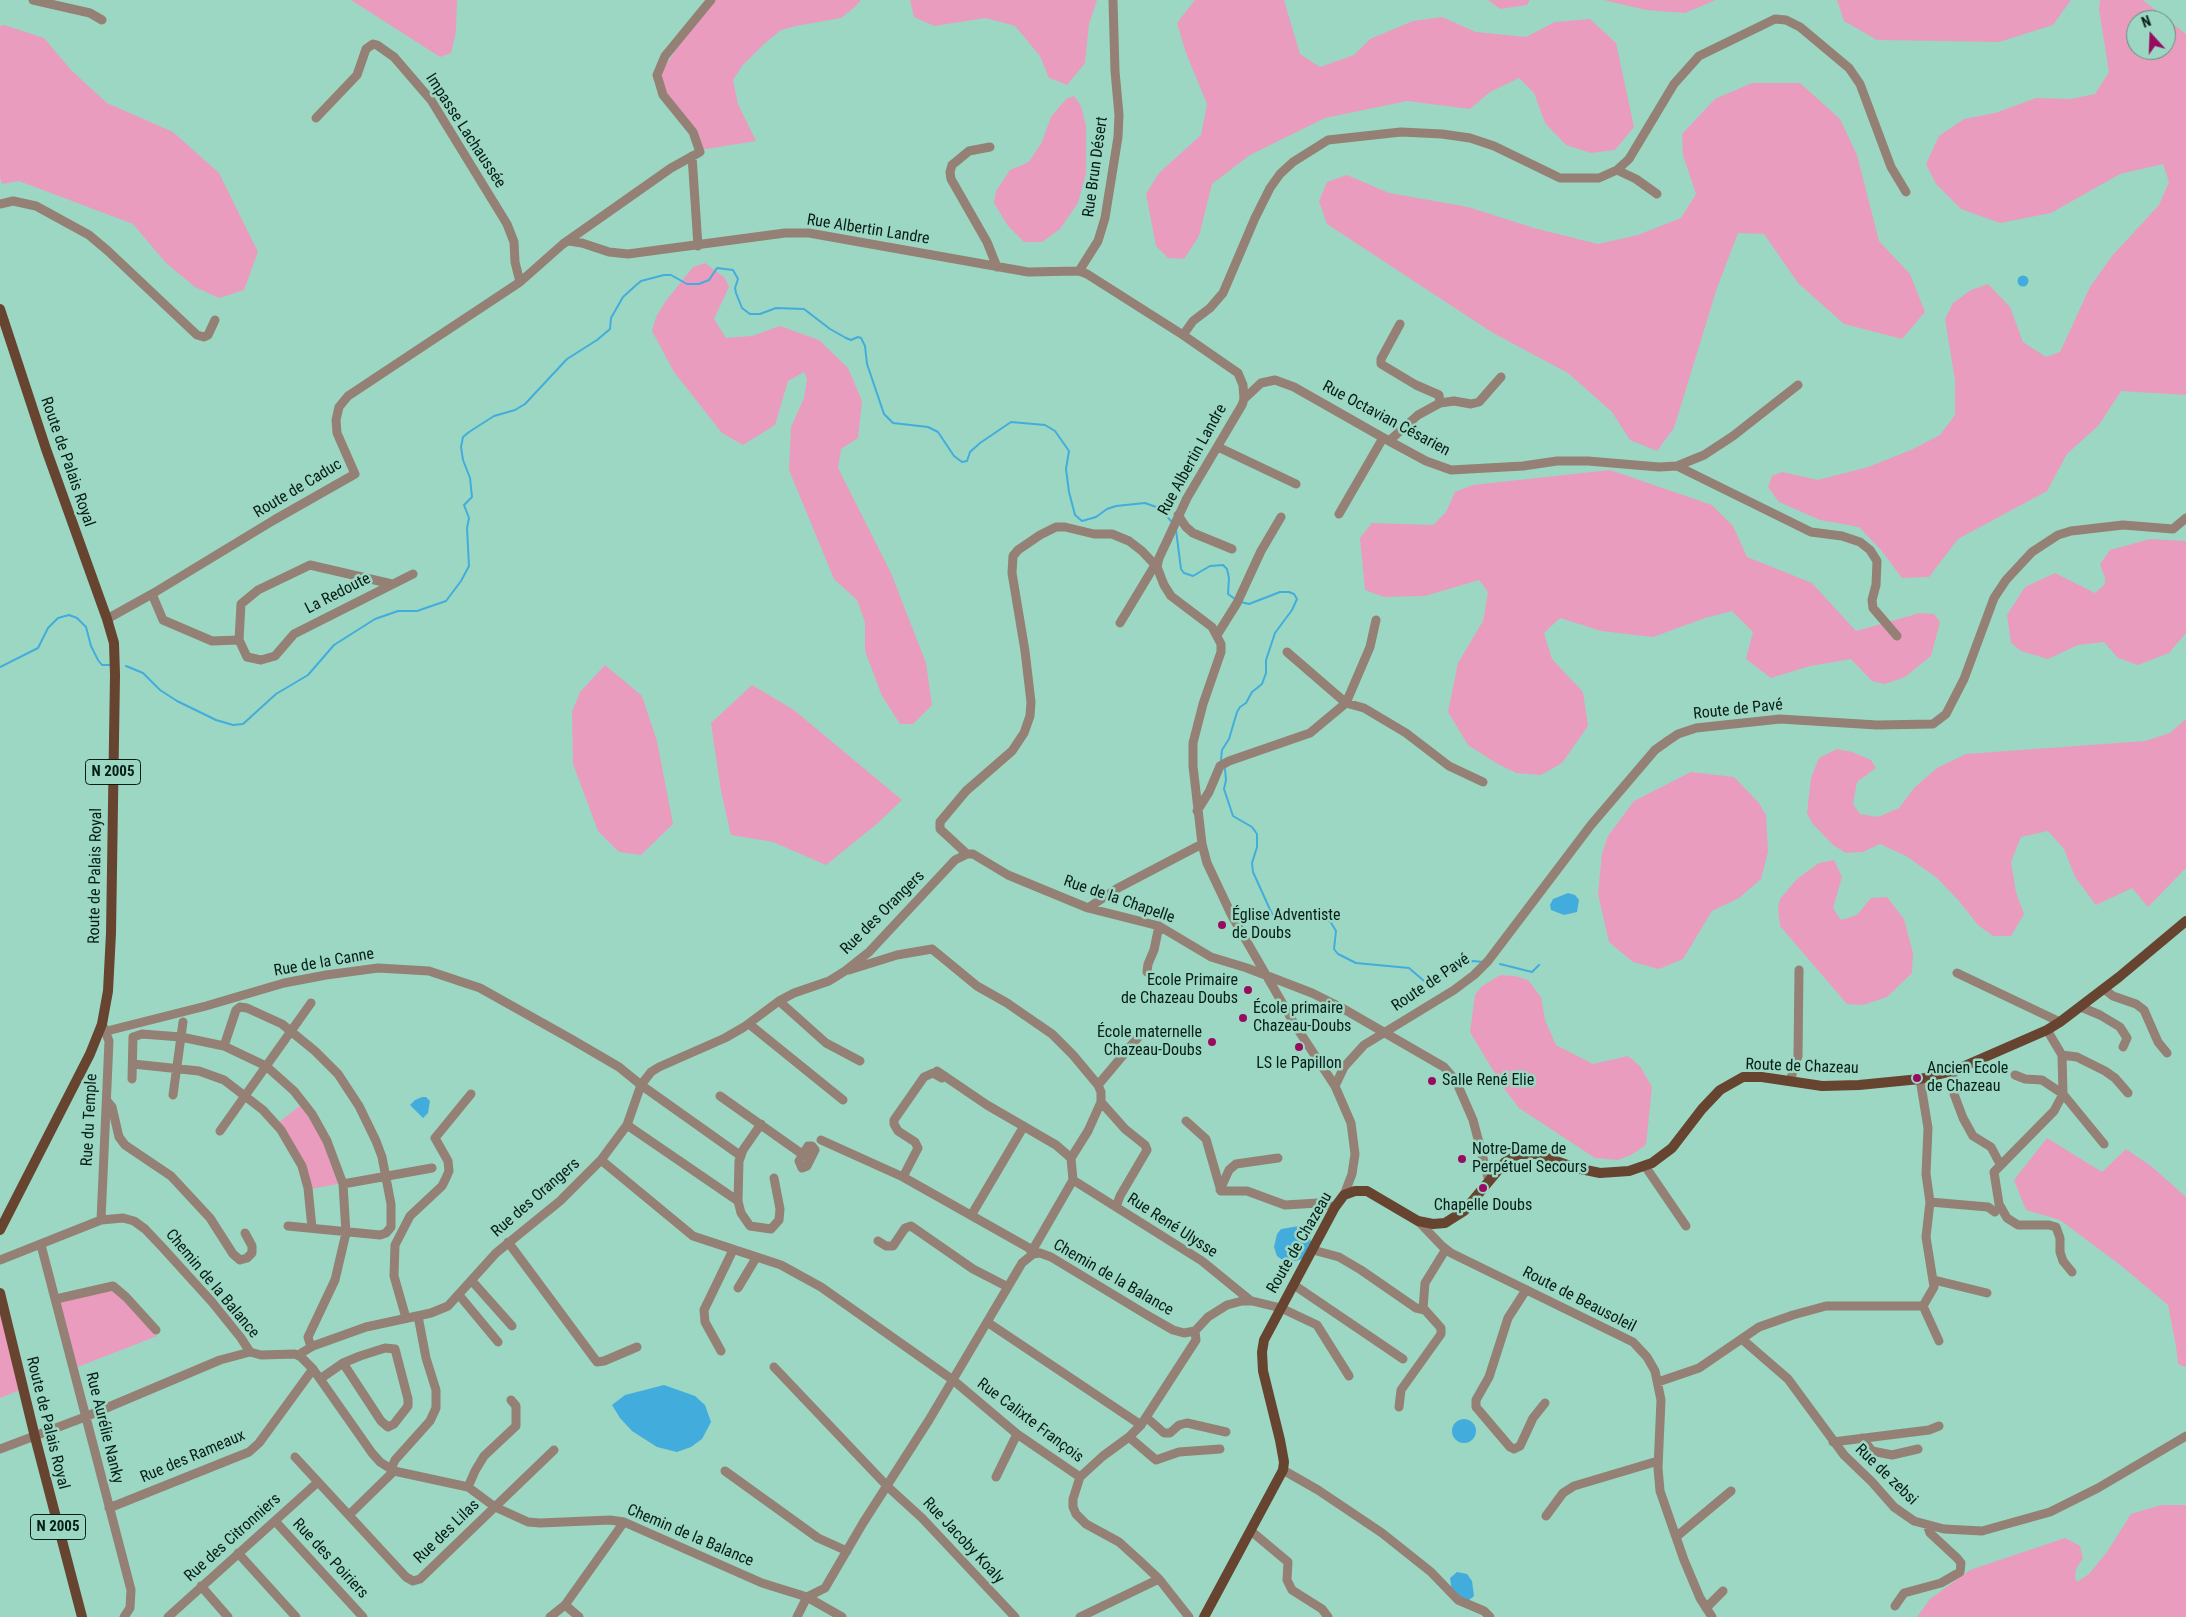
<!DOCTYPE html>
<meta charset="utf-8">
<style>
body{margin:0}
#map{position:relative;width:2186px;height:1617px;overflow:hidden;background:#9cd7c3;font-family:"Roboto Condensed",sans-serif}
canvas{display:block}
.north{position:absolute;left:2126px;top:10px;width:50px;height:50px;box-sizing:border-box;background:#9cd7c3;border:1px solid #608d7e;border-radius:50%;rotate:340deg;font-size:14px;font-weight:700;line-height:20px;text-align:center;color:#061e17}
.north::after{content:'';display:block;margin:auto;width:18px;height:22px;background:#980c60;clip-path:polygon(50% 0,100% 100%,50% 72%,0 100%)}
</style>
<div id="map">
<canvas width="2186" height="1617"></canvas>
<div class="north">N</div>
</div>
<script>
const ctx = document.querySelector('canvas').getContext('2d');
ctx.lineJoin = 'round';
function fill(path, color) { ctx.fillStyle = color; ctx.fill(path, 'evenodd'); }
const toPath = rows => new Path2D(rows.map(r => 'M' + r).join(''));
function trace(path, color, width, dash) { ctx.strokeStyle = color; ctx.lineWidth = width; ctx.lineCap = dash ? 'butt' : 'round'; ctx.setLineDash(dash || []); ctx.stroke(path); }
function label(font, color, halo, rows, align = 'center') {
  ctx.font = font + ' "Roboto Condensed",sans-serif'; ctx.lineWidth = 5; ctx.setLineDash([]); ctx.textBaseline = 'middle'; ctx.strokeStyle = halo; ctx.fillStyle = color; for (const [text, x, y, turn = 0] of rows) {
    ctx.save(); ctx.translate(x, y); ctx.rotate((+turn || 0) * Math.PI / 180); ctx.textAlign = isNaN(turn) ? turn : align; if (halo) ctx.strokeText(text, 0, 0); ctx.fillText(text, 0, 0); ctx.restore();
  }
}
const green = toPath([
 [351,0,457,0,456,32,451,53,440,57],
 [714,0,861,0,855,7,841,18,796,26,781,30,764,44,742,66,733,80,738,104,756,141,700,150,663,90,659,76,684,37],
 [910,0,1097,0,1089,24,1085,63,1067,85,1049,78,1040,56,1015,26,986,18,934,26,914,17],
 [1195,0,1284,0,1300,54,1320,67,1354,55,1370,39,1413,21,1442,17,1476,32,1526,37,1555,22,1590,19,1616,43,1634,127,1615,150,1591,153,1566,145,1545,123,1534,93,1519,78,1490,92,1470,109,1407,101,1325,118,1250,155,1212,184,1199,236,1184,259,1168,258,1156,246,1146,194,1159,173,1201,135,1207,104,1186,53,1177,23],
 [1488,0,1530,0,1527,5,1500,9],
 [1604,0,1716,0,1685,13,1646,10],
 [1837,0,2071,0,2053,25,1999,42,1877,40,1844,21],
 [2100,0,2143,0,2186,34,2186,395,2121,391,2099,425,2067,454,2047,491,1958,539,1929,577,1902,578,1881,550,1859,527,1820,520,1779,502,1768,487,1772,476,1782,472,1818,480,1868,467,1911,450,1940,435,1955,415,1955,380,1945,319,1953,303,1971,290,1988,284,2010,307,2023,342,2046,357,2060,352,2090,287,2112,256,2159,205,2169,182,2163,164,2120,174,2051,213,2000,223,1961,209,1936,184,1926,164,1939,136,1964,119,1995,113,2036,98,2070,99,2095,94,2109,72,2099,10],
 [2136,20,2166,20,2166,50,2136,50],
 [4,25,44,38,71,70,107,103,173,132,219,173,258,252,244,290,219,298,195,287,166,263,133,224,19,181,2,184,0,177,0,26],
 [1752,83,1800,83,1840,119,1857,155,1879,241,1910,274,1925,312,1902,339,1844,324,1798,283,1764,234,1738,233,1717,288,1674,428,1657,451,1630,440,1612,412,1568,373,1493,333,1327,224,1319,201,1327,182,1347,175,1389,193,1468,207,1534,228,1598,244,1638,235,1681,218,1696,194,1683,155,1682,134,1715,99],
 [1074,96,1081,106,1086,126,1086,173,1078,203,1060,229,1042,242,1024,242,1008,226,994,203,996,191,1010,170,1029,162,1042,142,1051,117,1066,99],
 [705,263,725,278,729,287,714,319,726,338,752,336,780,326,819,340,848,368,862,401,858,438,841,449,838,468,891,573,926,663,932,705,913,724,900,724,882,696,865,651,865,622,857,600,834,579,789,470,791,427,804,398,807,379,804,372,788,381,775,425,743,445,722,433,674,372,652,331,656,317,665,302,693,267],
 [1610,470,1712,505,1733,526,1747,557,1812,583,1856,631,1920,613,1934,614,1940,622,1931,656,1905,677,1885,684,1872,681,1851,659,1810,666,1771,678,1746,659,1753,632,1732,611,1705,618,1653,637,1601,631,1560,618,1544,633,1552,659,1583,692,1588,726,1562,763,1541,775,1516,773,1496,763,1468,745,1448,712,1458,663,1483,621,1488,592,1479,580,1425,596,1384,597,1365,590,1360,538,1372,523,1433,525,1446,512,1455,492,1473,485],
 [2150,539,2186,541,2186,633,2169,653,2138,665,2118,658,2104,642,2078,645,2048,659,2021,651,2011,643,2007,615,2025,587,2055,573,2095,593,2105,584,2105,578,2100,564,2110,550],
 [605,665,642,696,657,741,673,824,641,855,619,852,598,831,573,764,572,712,580,692],
 [752,685,794,710,902,800,878,823,826,865,773,842,731,835,721,791,711,723],
 [2186,719,2186,868,2148,907,2132,888,2096,905,2075,877,2064,849,2048,831,2021,837,2011,862,2016,892,2024,914,2011,936,1993,936,1978,925,1959,901,1936,877,1906,856,1880,844,1863,852,1846,853,1833,845,1812,823,1807,813,1811,778,1819,758,1837,749,1852,752,1871,760,1876,768,1857,782,1853,804,1860,814,1878,817,1899,808,1915,787,1937,768,1966,754,2145,741,2170,733],
 [1691,772,1734,777,1759,803,1766,815,1768,852,1761,879,1739,898,1712,911,1683,959,1659,969,1633,962,1609,942,1598,894,1602,853,1608,836,1634,801],
 [1834,860,1842,877,1833,908,1841,920,1857,915,1871,898,1887,897,1904,919,1913,953,1912,973,1887,997,1863,1005,1847,1004,1780,926,1778,909,1780,899,1797,879,1819,863],
 [1500,975,1515,976,1528,980,1541,997,1545,1020,1556,1045,1593,1064,1628,1056,1640,1066,1652,1087,1646,1145,1631,1155,1618,1160,1595,1158,1519,1108,1503,1087,1470,1032,1475,995,1481,987],
 [301,1105,315,1126,326,1149,338,1184,310,1189,278,1123],
 [2047,1138,2102,1172,2126,1149,2151,1166,2186,1197,2186,1367,2178,1364,2176,1346,2168,1305,2119,1264,2060,1220,2026,1210,2014,1180],
 [111,1289,121,1295,157,1336,75,1368,59,1302],
 [0,1293,23,1389,0,1398],
 [2161,1505,2186,1505,2186,1617,1917,1617,1930,1599,1970,1570,2065,1538,2080,1546,2083,1558,2076,1569,2075,1576,2077,1582,2089,1574,2107,1552,2131,1514]
]);
const water = toPath([
 '2017.5 281a5.5 5.5 0 1 1 11 0a5.5 5.5 0 1 1-11 0Z',
 [1568,893,1575,895,1579,900,1577,912,1564,915,1551,910,1550,905,1553,899],
 [422,1097,426,1097,430,1101,428,1113,423,1118,410,1105,415,1100],
 [1299,1226,1309,1233,1312,1246,1302,1259,1292,1262,1281,1259,1277,1256,1274,1247,1277,1234,1281,1229],
 [664,1385,695,1396,705,1405,711,1422,702,1439,691,1447,677,1452,657,1447,632,1431,620,1418,612,1405,625,1395],
 '1452 1431a12 12 0 1 1 24 0a12 12 0 1 1-24 0Z',
 [1457,1572,1467,1574,1472,1581,1474,1596,1468,1601,1452,1592,1450,1578]
]);
const stream = toPath([
 [1176,530,1181,569,1184,573,1193,576,1210,566,1223,565,1227,569,1229,578,1228,594,1235,599],
 [126,666,143,673,160,690,177,701,216,720,233,725,243,724,276,694,308,675,334,645,375,619,398,611,417,611,446,601,461,581,469,566,467,528,469,518,464,505,472,497,470,478,463,460,461,447,463,437,469,432,494,416,515,410,525,404,567,359,597,340,610,329,611,318,623,297,634,287,641,281,664,275,671,275,687,284,699,284,709,280,717,268,733,270,738,279,735,288,736,293,742,308,750,314,760,314,776,308,804,309,830,329,846,338,851,340,858,337,861,338,865,346,867,364,884,414,893,423,928,427,938,432,954,456,962,462,967,461,970,452,980,443,1011,422,1045,425,1055,431,1069,451,1066,469,1069,492,1075,515,1082,521,1096,517,1107,509,1116,506,1145,503,1159,508,1172,522],
 [0,667,38,648,48,628,58,618,69,615,77,618,86,627,91,646,98,660,102,665,110,665],
 [1221,760,1222,750,1229,739,1237,712,1240,707,1246,703,1252,692,1262,684,1266,673,1266,660,1275,633,1292,610,1297,599,1294,594,1289,592,1280,592,1249,604,1241,602],
 [1225,769,1226,780,1224,789,1233,816,1252,827,1257,834,1257,847,1252,863,1253,872,1272,914,1283,919,1330,921,1336,931,1334,949,1338,954,1356,963,1409,968,1424,981,1431,982,1462,964,1473,961,1483,962],
 [1500,964,1532,972,1539,965]
]);
const minor = toPath([
 [33,0,90,13,102,20],
 [316,118,357,75,366,49,373,44,377,45,394,57,431,100,507,224,514,242,515,262,520,282],
 [990,147,969,151,952,165,950,172,951,179,987,242,997,267],
 [692,156,698,246],
 [1617,170,1636,179,1657,194],
 [0,204,13,201,36,206,89,235,108,251,197,335,204,337,208,335,215,320],
 [569,241,582,243,609,252,628,254,785,233,809,233,1028,272,1079,271,1087,274,1183,335,1238,373,1243,385,1244,399,1242,405,1187,498,1159,558,1157,567,1164,585,1171,596,1212,627,1221,644,1221,652,1203,704,1193,743,1193,766,1202,844,1207,863,1232,916,1295,1025,1335,1086,1351,1123,1355,1154,1352,1174,1344,1195],
 [1079,271,1098,241,1105,218,1118,137,1119,115,1115,71,1113,0],
 [1400,324,1381,359,1381,364,1416,385,1439,395,1440,403],
 [1183,335,1193,321,1210,308,1223,293,1255,218,1270,188,1280,174,1293,162,1328,140,1401,132,1442,134,1470,138,1494,146,1560,178,1599,178,1617,170,1629,159,1674,84,1699,56,1775,19,1786,20,1800,27,1849,68,1860,84,1891,167,1906,192],
 [1244,399,1261,383,1275,380,1294,387,1389,441,1426,461,1451,470,1523,466,1557,461,1588,461,1659,467,1677,466,1704,455,1733,436,1798,385],
 [1389,441,1418,415,1440,403,1454,401,1471,404,1479,402,1501,377],
 [1218,447,1296,484],
 [1677,466,1811,532,1842,536,1860,542,1870,550,1877,561,1876,585,1872,600,1873,608,1897,636],
 [1339,514,1383,438],
 [1178,515,1186,527,1193,533,1232,549],
 [392,584,310,565,258,590,241,604,239,640,247,657,261,660,275,656,294,634,413,574],
 [152,594,163,620,212,641,239,640],
 [107,619,152,594,274,520,355,474,337,433,336,420,339,407,348,396,520,282,563,244,671,168,700,152,693,132,663,95,657,75,665,56,711,0],
 [1120,623,1155,565],
 [1217,635,1237,603,1261,551,1281,517],
 [1287,652,1346,703,1364,708,1406,733,1449,766,1483,782],
 [1197,811,1209,792,1220,766,1229,761,1310,733,1346,703,1370,647,1376,620],
 [967,854,940,829,940,822,966,791,1012,751,1024,733,1030,716,1031,702,1025,651,1012,573,1013,556,1018,550,1040,535,1056,527,1065,527,1094,534,1112,534,1129,541,1142,551,1157,567],
 [1088,908,1118,888,1202,844],
 [849,970,897,955,932,949,977,986,1007,1003,1052,1034,1073,1055,1098,1085,1101,1092,1101,1102,1088,1131,1071,1158],
 [1147,972,1148,964,1154,950,1159,926],
 [1957,973,2060,1022],
 [2104,989,2113,996,2136,1004,2144,1010,2158,1042,2167,1053],
 [779,1001,826,1043,860,1061],
 [2081,1007,2100,1015,2120,1027,2127,1038,2123,1047],
 [749,1024,843,1100],
 [2047,1030,2062,1055,2063,1094,2054,1111,1994,1172,1999,1204,2007,1218,2018,1225,2049,1225,2056,1227,2060,1238,2060,1252,2063,1261,2072,1272],
 [107,1031,206,1006,284,983,326,975,378,968,429,971,480,988,571,1039,619,1067,641,1085,741,1156],
 [224,1046,236,1010,240,1007,247,1008,282,1024,315,1051,338,1074,359,1106,376,1141,382,1157,391,1204,391,1227,386,1233,380,1235,288,1226],
 [2062,1055,2077,1057,2105,1071,2115,1078,2128,1093],
 [133,1064,199,1071,224,1080,263,1110,281,1130,302,1166,308,1188,312,1228],
 [937,1071,987,1105,1056,1145,1071,1158,1073,1180,1032,1251],
 [1953,1071,1954,1094,1963,1118,1973,1136,1991,1147,2000,1164],
 [2015,1075,2025,1079,2042,1080,2063,1094,2104,1144],
 [132,1079,133,1037,142,1034,181,1037,224,1046,266,1066,294,1091,312,1114,327,1141,343,1184,346,1233,335,1280,308,1337,311,1347],
 [1920,1079,1928,1128,1926,1174,1930,1202,1926,1237,1934,1287,1923,1306],
 [1790,1081,1798,1056,1799,970],
 [1098,1085,1140,1035],
 [1335,1086,1344,1067,1364,1045,1454,990,1474,975,1488,961,1591,825,1655,750,1669,740,1678,734,1696,728,1780,719,1877,725,1933,724,1946,714,1964,679,1994,598,2006,580,2032,552,2058,535,2071,531,2123,525,2173,529,2186,518],
 [173,1095,183,1022],
 [720,1096,802,1154],
 [107,1101,112,1107,119,1137,125,1145,171,1176,210,1218,233,1254,240,1260,247,1258,252,1253,252,1246,245,1233],
 [1101,1102,1125,1129,1145,1145,1147,1150,1120,1196,1116,1207],
 [1186,1121,1206,1139,1221,1191,1247,1191,1285,1205,1318,1203,1335,1207],
 [761,1124,743,1150,739,1161,738,1201,741,1213,750,1226,771,1229,779,1220,780,1209,774,1178],
 [627,1125,738,1201],
 [220,1131,311,1003],
 [821,1140,903,1177,1029,1248,1033,1254],
 [808,1146,812,1146,815,1150,807,1166,802,1168,799,1161,808,1146],
 [601,1160,693,1236,781,1265,821,1287,953,1380,1017,1434,1080,1477,1103,1456,1129,1437,1141,1425,1196,1340,1195,1331],
 [1645,1166,1686,1226],
 [903,1177,918,1148,915,1142,898,1131,894,1124,894,1120,924,1077,933,1073,942,1078],
 [1073,1180,1202,1261,1251,1301],
 [343,1184,432,1168],
 [1220,1190,1229,1170,1236,1164,1278,1158],
 [1930,1202,1988,1207,1995,1212],
 [972,1214,1024,1126],
 [101,1220,109,1041,103,1026],
 [1418,1221,1442,1246,1451,1253,1633,1342,1647,1357,1655,1371,1661,1400,1658,1468,1660,1491,1684,1560,1700,1598,1712,1617],
 [878,1241,886,1246,893,1246,905,1228,911,1226,973,1269,1008,1287],
 [508,1242,597,1362,604,1361,637,1347],
 [41,1245,131,1590,130,1608,124,1617],
 [1313,1250,1339,1257,1361,1270,1416,1308,1425,1310,1441,1328,1441,1334,1401,1390,1399,1407],
 [0,1260,101,1220,123,1218,134,1221,145,1229,163,1248,212,1302,241,1338,250,1352,261,1355,295,1354,301,1357,313,1369,372,1453,380,1462,394,1471,468,1487,495,1507,528,1522,540,1523,610,1520,624,1522,762,1583,807,1597,825,1588,863,1523,929,1420,1022,1263,1033,1254,1040,1253,1051,1257,1147,1315,1173,1330,1184,1333,1195,1331,1208,1317,1227,1305,1242,1301,1252,1301,1281,1308,1317,1325,1349,1376],
 [1934,1280,1987,1293],
 [472,1281,512,1326],
 [1294,1285,1403,1359],
 [738,1288,756,1258],
 [1526,1290,1508,1318,1489,1377,1476,1400,1476,1407,1510,1447,1514,1449,1520,1446,1533,1418,1545,1403],
 [459,1295,498,1342],
 [56,1299,113,1286,126,1297,156,1330],
 [1423,1309,1425,1283,1446,1249],
 [406,1318,394,1276,395,1245,410,1216,442,1186,446,1178,449,1171,448,1161,435,1138,471,1094],
 [987,1322,1141,1425],
 [1743,1340,1788,1379,1844,1455,1872,1482,1894,1507,1914,1521,1944,1529,1982,1531,2050,1512,2098,1488,2186,1436],
 [721,1351,705,1322,704,1310,733,1250],
 [298,1355,313,1346,366,1327,431,1313,448,1306,496,1253,560,1201,601,1160,627,1125,641,1085,651,1072,659,1067,725,1038,744,1027,779,1001,794,993,829,981,845,971,869,952,955,860,967,854,973,854,1008,875,1088,908,1159,926,1211,957,1247,968,1312,993,1342,1008,1444,1067,1456,1081,1473,1120,1489,1181],
 [774,1367,888,1487,922,1518,1015,1617],
 [320,1379,343,1363,360,1356,385,1348,395,1349,408,1399,408,1406,394,1424,388,1427,381,1421,343,1363],
 [1658,1382,1699,1368,1759,1327,1793,1315,1826,1306,1923,1306,1939,1341],
 [1146,1417,1164,1433,1170,1433,1179,1425,1187,1423,1226,1432],
 [1129,1437,1156,1460,1179,1452,1220,1449],
 [1862,1438,1872,1451,1892,1455,1918,1449],
 [1833,1442,1929,1430,1939,1426],
 [0,1449,85,1417,220,1360,250,1352],
 [295,1457,406,1577,413,1581,420,1579,554,1450],
 [391,1469,395,1460,430,1421,436,1408,436,1390,426,1358,418,1316],
 [1283,1470,1318,1490,1382,1533,1431,1572,1458,1600,1484,1611,1490,1617],
 [725,1471,818,1538,847,1551],
 [996,1477,1017,1434],
 [1080,1477,1073,1499,1073,1507,1076,1514,1086,1524,1119,1542,1140,1561,1159,1579,1189,1617],
 [468,1487,475,1471,484,1456,516,1426,516,1406,511,1400],
 [109,1508,249,1452,259,1443,313,1369],
 [349,1515,394,1471],
 [1546,1516,1563,1493,1574,1486,1658,1461],
 [275,1521,363,1617],
 [1251,1531,1288,1562,1287,1580,1292,1590,1322,1609,1328,1617],
 [1676,1537,1731,1491],
 [238,1553,296,1617],
 [201,1586,228,1617],
 [565,1605,579,1617],
 [1895,1606,1904,1593,1941,1583,1960,1572,1961,1563,1957,1558,1930,1533,1927,1525],
 [1706,1608,1723,1591],
 [168,1617,318,1482],
 [550,1617,565,1605,624,1522],
 [797,1617,807,1597,842,1617],
 [1080,1617,1159,1579]
]);
const major = toPath([
 [0,309,46,449,107,619,114,643,115,675,111,933,108,991,102,1024,90,1054,0,1230],
 [0,1293,35,1437,82,1617],
 [1204,1617,1283,1470,1284,1462,1280,1440,1263,1371,1262,1352,1264,1340,1335,1207,1344,1195,1355,1191,1367,1191,1418,1221,1433,1224,1445,1223,1464,1211,1505,1162,1519,1154,1536,1154,1576,1168,1600,1173,1629,1171,1652,1163,1672,1148,1702,1109,1720,1090,1743,1077,1762,1077,1822,1086,1859,1085,1920,1079,1953,1071,2047,1030,2060,1022,2119,977,2186,921]
]);
const markers = [
 [1222,925,5,"#980c60"],
 [1248,990,5,"#980c60"],
 [1243,1018,5,"#980c60"],
 [1212,1042,5,"#980c60"],
 [1299,1047,5,"#980c60"],
 [1917,1078,5,"#980c60"],
 [1432,1081,5,"#980c60"],
 [1462,1159,5,"#980c60"],
 [1483,1188,5,"#980c60"]
];
const shields = [
 [113,772,55],
 [58,1527,55]
];
const shieldNames = [
 ["N 2005",113,772],
 ["N 2005",58,1527]
];
const streetNames = [
 ["Impasse Lachaussée",465,131,57],
 ["Rue Brun Désert",1096,167,-82],
 ["Rue Albertin Landre",868,230,9],
 ["Rue Octavian Césarien",1386,419,28],
 ["Rue Albertin Landre",1193,460,-61],
 ["Route de Palais Royal",67,462,71],
 ["Route de Caduc",298,489,-31],
 ["La Redoute",338,594,-27],
 ["Route de Pavé",1738,710,-6],
 ["Route de Palais Royal",96,876,-89],
 ["Rue de la Chapelle",1119,900,19],
 ["Rue des Orangers",883,913,-45],
 ["Rue de la Canne",324,963,-10],
 ["Route de Pavé",1431,983,-34],
 ["Route de Chazeau",1802,1067,2],
 ["Rue du Temple",90,1120,-87],
 ["Rue des Orangers",536,1198,-41],
 ["Rue René Ulysse",1172,1226,33],
 ["Route de Chazeau",1300,1243,-60],
 ["Chemin de la Balance",1113,1278,30],
 ["Chemin de la Balance",212,1284,50],
 ["Route de Beausoleil",1579,1300,27],
 ["Rue Calixte François",1030,1421,37],
 ["Route de Palais Royal",47,1423,76],
 ["Rue Aurélie Nanky",104,1428,76],
 ["Rue des Rameaux",193,1457,-23],
 ["Rue de zebsi",1886,1475,44],
 ["Rue des Lilas",447,1532,-44],
 ["Chemin de la Balance",690,1536,23],
 ["Rue des Citronniers",233,1538,-42],
 ["Rue Jacoby Koaly",963,1541,47],
 ["Rue des Poiriers",330,1559,47]
];
const poiNames = [
 ["Église Adventiste",1232,916],
 ["de Doubs",1232,934],
 ["Ecole Primaire",1238,981,"right"],
 ["de Chazeau Doubs",1238,999,"right"],
 ["École primaire",1253,1009],
 ["Chazeau-Doubs",1253,1027],
 ["École maternelle",1202,1033,"right"],
 ["Chazeau-Doubs",1202,1051,"right"],
 ["LS le Papillon",1299,1064,"center"],
 ["Ancien Ecole",1927,1069],
 ["de Chazeau",1927,1087],
 ["Salle René Elie",1442,1081],
 ["Notre-Dame de",1472,1150],
 ["Perpétuel Secours",1472,1168],
 ["Chapelle Doubs",1483,1206,"center"]
];
fill(green, '#ea9cbe');
fill(water, '#42addd');
trace(stream, '#42addd', 2);
trace(minor, '#948074', 9);
trace(major, '#664430', 10);
for (const [x, y, r, color] of markers) { const dot = new Path2D(); dot.arc(x, y, r, 0, 2 * Math.PI); ctx.fillStyle = color; ctx.fill(dot); trace(dot, '#9cd7c3', 2); }
for (const [x, y, w] of shields) { const box = new Path2D(); box.roundRect(x - w / 2, y - 12.5, w, 25, 4); ctx.fillStyle = '#9cd7c3'; ctx.fill(box); trace(box, '#061e17', 1); }
label('bold 15px', '#061e17', null, shieldNames);
label('16px', '#061e17', '#9cd7c3', streetNames);
label('16px', '#061e17', '#9cd7c3', poiNames, 'left');
</script>
